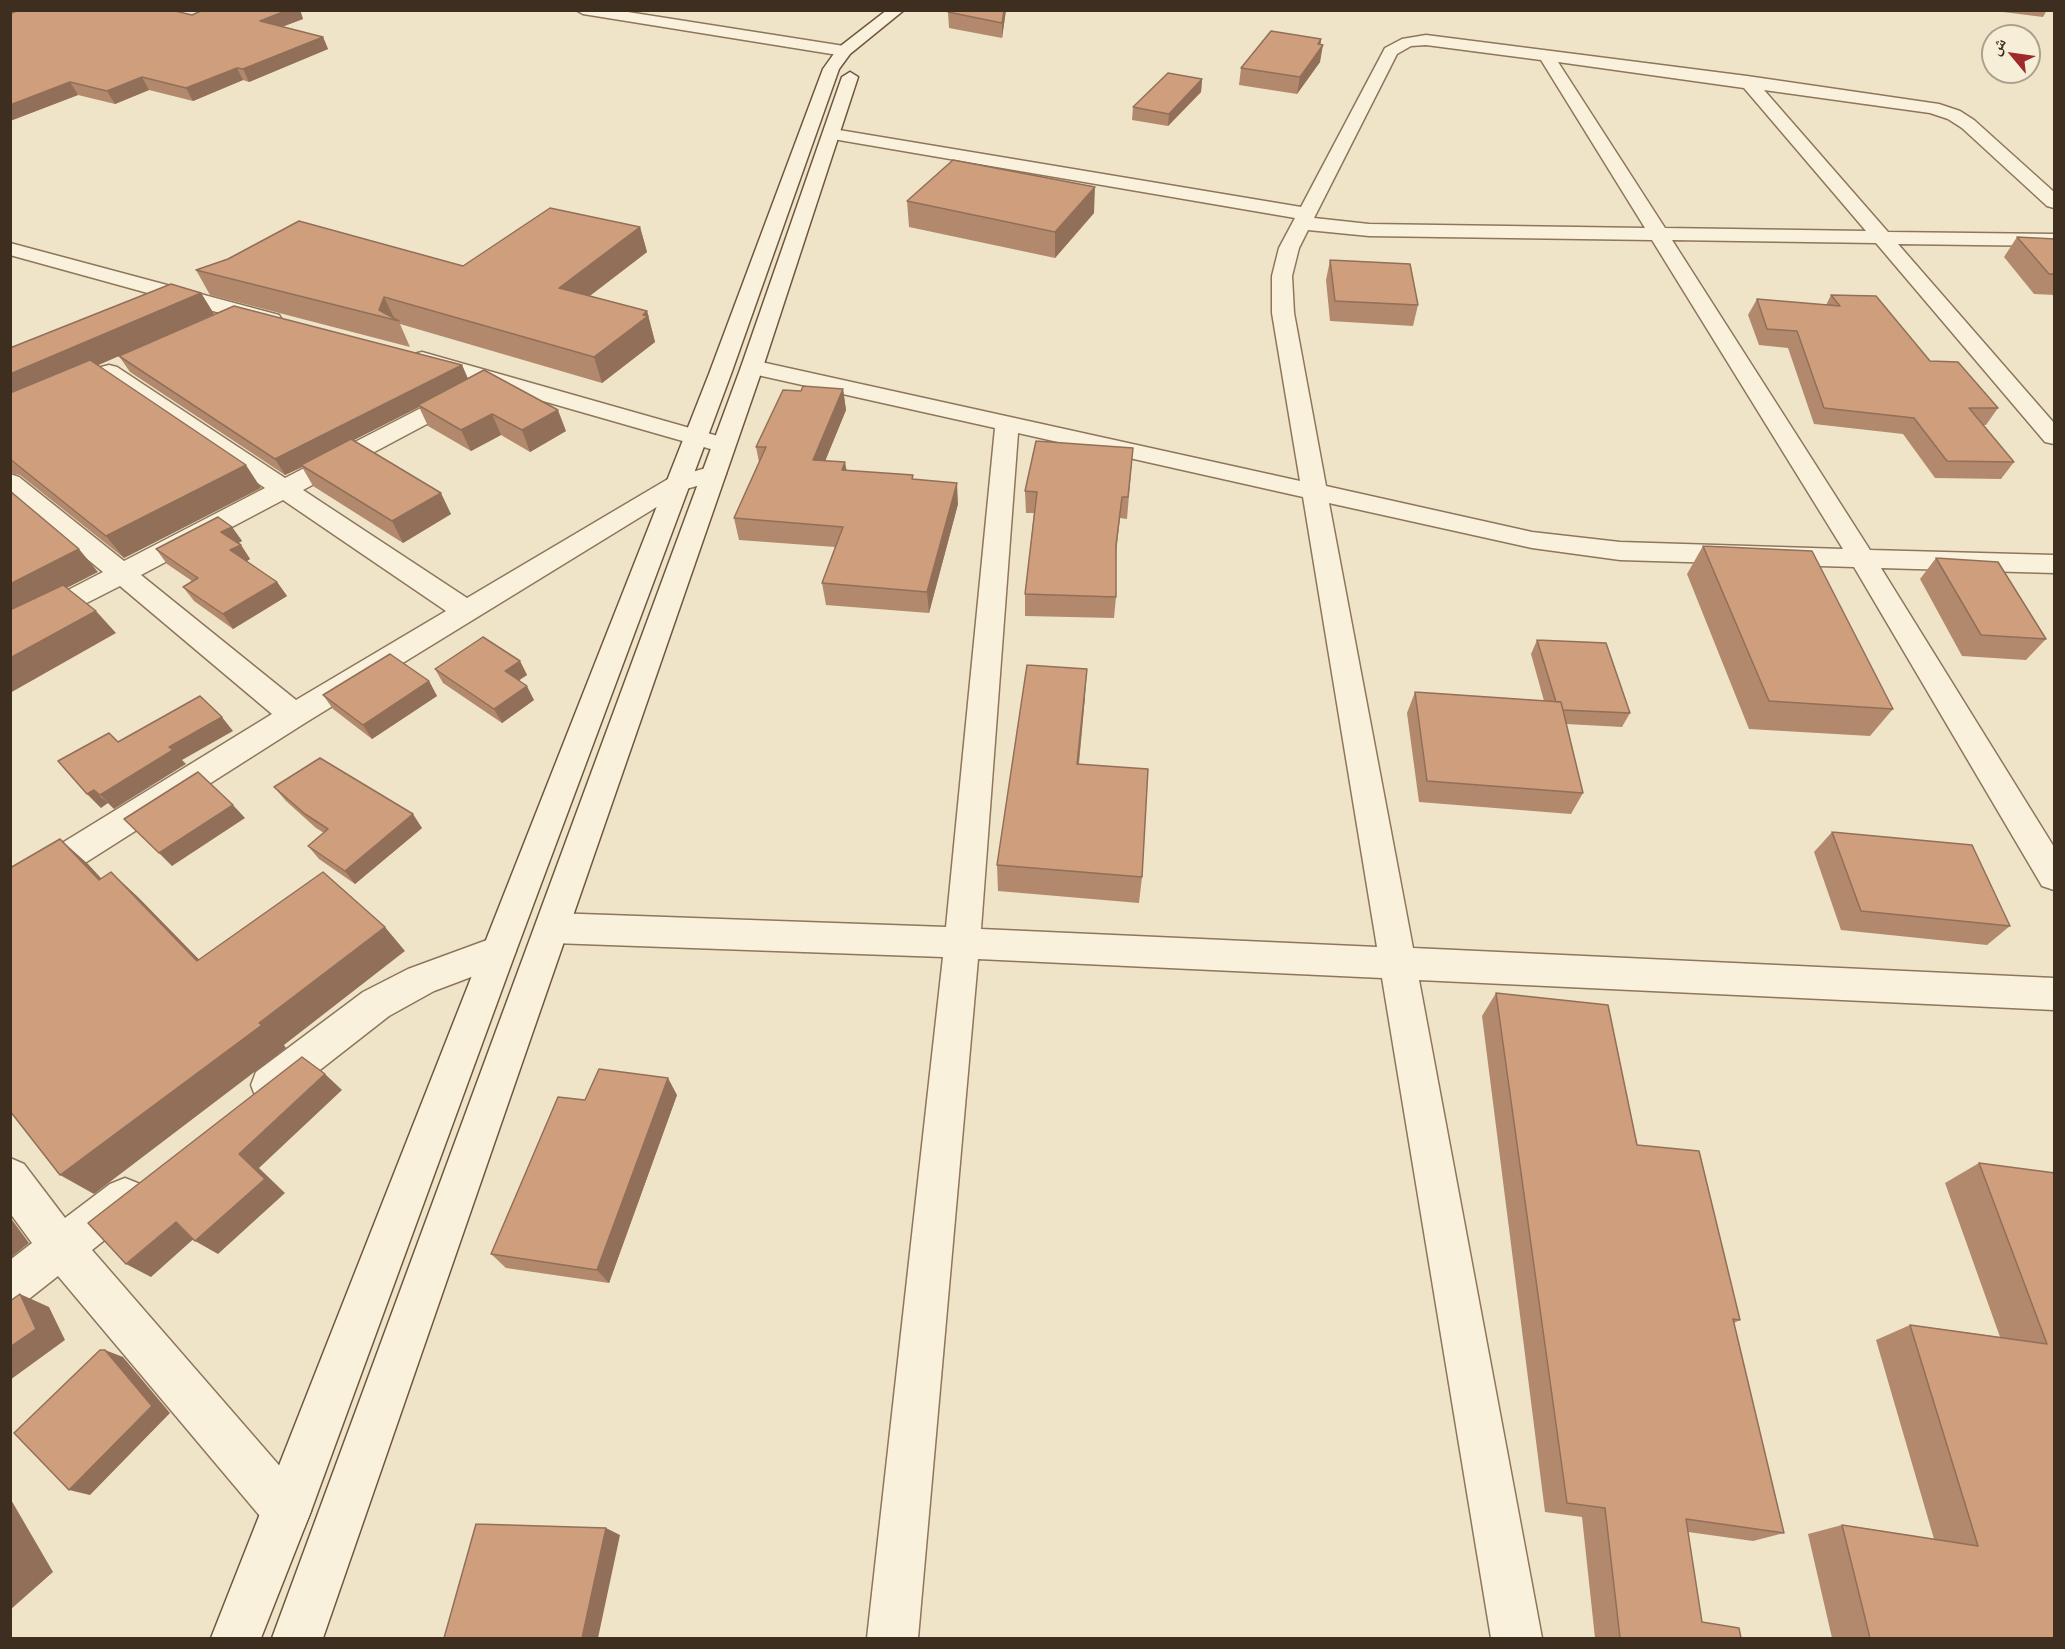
<!DOCTYPE html>
<meta charset="utf-8">
<style>
body{margin:0}
#map{position:relative;width:2065px;height:1649px;overflow:hidden;background:#f0e4c8;font-family:"PT Serif","Noto Naskh Arabic",serif}
canvas{display:block}
.frame{position:absolute;inset:0;border:12px solid #3d2e20;pointer-events:none}
.north{position:absolute;left:1981px;top:24px;width:60px;height:60px;box-sizing:border-box;background:#f7eed8;border:2px solid #ada18e;border-radius:50%;rotate:299deg;font-size:16px;font-weight:700;line-height:24px;text-align:center;color:#3d2e20}
.north::after{content:'';display:block;margin:auto;width:21px;height:27px;background:#9e2a2b;clip-path:polygon(50% 0,100% 100%,50% 72%,0 100%)}
</style>
<div id="map">
<canvas width="2065" height="1649"></canvas>
<div class="frame"></div>
<div class="north">ش</div>
</div>
<script>
const ctx = document.querySelector('canvas').getContext('2d');
ctx.lineJoin = 'round';
const toPath = rows => new Path2D(rows.map(r => 'M' + r).join(''));
function trace(path, color, width, dash) { ctx.strokeStyle = color; ctx.lineWidth = width; ctx.lineCap = dash ? 'butt' : 'round'; ctx.setLineDash(dash || []); ctx.stroke(path); }
function fill(path, color) { ctx.fillStyle = color; ctx.fill(path, 'evenodd'); }
const minor = toPath([
 [576,10,615,10,844,46,852,51,844,56,583,14,576,10],
 [1426,35,1747,76,1939,104,1960,111,1974,120,2054,192,2054,208,2047,206,1962,128,1948,119,1930,113,1764,90,1888,232,2054,234,2054,246,1898,244,2054,423,2054,444,2045,442,1876,243,1672,240,1870,550,2054,555,2054,573,1881,568,2054,847,2054,890,2042,886,1854,567,1620,560,1532,548,1329,503,1413,948,2054,978,2054,1010,1419,980,1542,1638,1491,1638,1382,978,978,959,918,1638,867,1638,943,957,553,943,541,939,535,928,541,917,553,913,946,927,995,428,744,372,741,367,744,362,752,360,1300,481,1272,313,1272,276,1279,248,1295,218,833,139,824,134,827,130,833,129,1301,207,1385,48,1402,39,1426,35],
 [1426,45,1541,60,1645,228,1369,224,1314,218,1397,54,1411,46,1426,45],
 [1558,62,1744,88,1866,231,1665,228,1558,62],
 [1308,230,1369,236,1652,240,1843,549,1620,542,1532,532,1326,486,1294,313,1292,276,1299,248,1308,230],
 [1018,433,1303,497,1377,947,981,929,1018,433],
 [10,243,279,315,282,320,279,325,271,327,10,255,10,243],
 [422,352,732,440,735,445,732,450,723,452,714,450,414,364,411,359,414,354,422,352],
 [109,365,117,367,285,478,456,390,472,390,476,395,472,400,303,490,467,598,668,479,713,466,722,469,726,474,722,479,686,489,305,723,22,903,10,907,10,875,272,714,120,586,10,642,10,620,103,572,10,495,10,474,19,477,124,561,265,488,101,377,98,372,101,367,109,365],
 [283,500,446,611,296,700,141,575,283,500],
 [498,936,511,940,516,951,511,962,434,991,389,1016,284,1098,270,1103,256,1098,251,1085,256,1072,363,992,408,969,498,936],
 [10,1158,24,1164,65,1218,110,1184,125,1178,140,1184,146,1198,140,1212,92,1250,304,1494,311,1511,304,1528,287,1535,270,1528,58,1276,25,1302,10,1308,10,1260,32,1243,10,1213,10,1158]
]);
const secondary = toPath([
 [887,10,904,10,850,54,839,69,731,374,516,951,311,1511,261,1638,211,1638,709,374,823,69,838,48,887,10],
 [850,72,858,77,763,367,323,1638,272,1638,741,367,842,77,850,72]
]);
const wall = toPath([
 [10,10,192,15,203,10,300,10,303,19,282,27,323,37,328,49,249,82,243,80,193,101,149,90,115,104,78,95,10,121],
 [1006,10,1002,38,949,28,948,12],
 [2003,10,2047,10,2043,17,2003,12],
 [1321,39,1320,62,1297,94,1239,85,1241,68],
 [1202,79,1201,92,1168,126,1132,120,1133,107],
 [907,201,1094,213,1055,258,909,227],
 [640,227,647,252,590,296,647,311,655,342,602,383,400,324,410,347,210,295,196,270,463,266],
 [2017,237,2055,239,2055,295,2034,294,2004,257],
 [1330,260,1418,305,1413,326,1330,321,1326,280],
 [201,293,214,314,120,356,462,365,468,379,566,431,530,452,501,435,471,451,428,426,419,407,353,440,451,514,403,543,313,486,302,467,285,475,130,372,119,356,98,365,261,488,124,558,20,475,10,473,10,348],
 [1831,295,1998,408,1986,425,1983,425,2014,462,2001,479,1935,478,1903,434,1814,424,1788,348,1759,345,1748,315,1757,299,1826,305],
 [843,389,846,410,825,461,847,470,914,479,958,504,929,613,826,605,822,583,835,547,739,540,734,518,759,462,756,447,801,391],
 [1133,448,1127,519,1120,518,1116,554,1116,597,1114,618,1025,616,1025,594,1034,513,1026,513,1025,491],
 [232,527,242,541,238,543,241,545,250,559,247,561,277,582,287,596,233,629,194,601,183,587,192,581,167,564,156,549],
 [1703,546,1893,709,1870,736,1749,729,1687,574],
 [1936,558,2046,639,2026,660,1962,656,1920,579],
 [1537,640,1630,713,1622,727,1566,724,1583,793,1571,814,1419,802,1407,713,1415,692,1544,701,1531,654],
 [520,661,527,675,519,680,534,700,502,723,443,683,435,669],
 [429,681,437,696,372,739,333,709,323,695],
 [1085,697,1079,764,1142,877,1139,903,998,891,997,865],
 [274,787,422,828,355,884,319,859,308,846,324,833,316,828,286,801],
 [1832,832,2010,926,1987,945,1841,930,1814,852],
 [1496,993,1637,1145,1740,1320,1734,1323,1784,1533,1753,1541,1688,1532,1702,1622,1741,1638,1595,1638,1582,1517,1545,1512,1482,1016],
 [677,1095,609,1283,506,1268,491,1254,585,1100],
 [1979,1163,2055,1173,2055,1638,1832,1638,1808,1534,1842,1525,1934,1539,1876,1340,1910,1325,2000,1337,1945,1183]
]);
const shadedWall = toPath([
 [288,10,300,10,303,19,265,33,260,21],
 [1004,10,1006,10,1002,38,1002,23],
 [323,37,328,49,249,82,243,69],
 [1321,39,1319,50,1323,45,1320,62,1297,94,1300,77],
 [237,68,243,80,193,101,186,88],
 [142,77,149,90,115,104,107,91],
 [1202,79,1201,92,1168,126,1169,114],
 [70,82,78,95,10,121,10,105],
 [1095,187,1094,213,1055,258,1055,232],
 [640,227,647,252,567,313,559,288],
 [201,293,214,314,10,404,10,374],
 [384,297,395,320,379,310],
 [647,311,655,342,602,383,594,357],
 [462,365,469,381,418,405,419,407,303,466,301,465,302,467,285,475,275,459],
 [843,389,846,410,817,481,813,460],
 [558,410,566,431,530,452,522,430],
 [492,414,501,435,471,451,461,430],
 [845,462,849,483,842,470],
 [246,465,261,488,124,558,106,536],
 [957,483,958,504,929,613,927,592],
 [441,493,451,514,403,543,392,521],
 [232,527,242,541,231,547,221,532],
 [241,545,250,559,240,565,230,550],
 [79,549,98,572,10,617,10,584],
 [277,582,287,596,233,629,223,614],
 [96,611,116,633,10,693,10,658],
 [520,661,527,675,512,685,505,671],
 [1087,669,1085,697,1076,790,1077,764],
 [429,681,437,696,372,739,363,725],
 [527,686,534,700,502,723,494,709],
 [222,717,233,731,182,760,186,764,114,809,100,795,169,747],
 [94,790,108,803,101,808,87,794],
 [233,805,245,818,172,866,159,853],
 [413,814,422,828,355,884,345,871],
 [60,839,88,864,126,905,99,880],
 [111,872,138,897,223,984,197,961],
 [385,927,405,951,284,1045,286,1048,94,1194,60,1175,259,1023],
 [325,1074,342,1090,259,1168,285,1193,218,1254,195,1241,239,1154],
 [668,1078,677,1095,609,1283,597,1270],
 [10,1217,29,1243,10,1258],
 [176,1222,198,1235,151,1277,126,1264],
 [20,1294,49,1307,65,1340,10,1380,10,1347],
 [105,1350,123,1357,170,1413,90,1495,69,1490],
 [10,1498,53,1572,10,1610],
 [606,1528,620,1535,598,1638,582,1638]
]);
const building = toPath([
 [19,10,171,10,192,15,203,10,288,10,260,21,323,37,243,69,237,68,186,88,142,77,107,91,70,82,10,105,10,14,19,10],
 [951,10,1004,10,1002,23,948,12,951,10],
 [1271,31,1321,39,1318,44,1323,45,1300,77,1241,68,1271,31],
 [1168,73,1202,79,1169,114,1133,107,1168,73],
 [953,160,1095,187,1055,232,907,201,953,160],
 [550,208,640,227,559,288,647,311,643,315,648,316,594,357,384,297,379,310,399,321,196,270,228,259,299,221,463,266,550,208],
 [2017,237,2055,239,2055,274,2049,274,2017,237],
 [1330,260,1410,264,1418,305,1335,301,1330,260],
 [171,284,201,293,10,374,10,348,171,284],
 [1831,295,1876,296,1930,361,1958,362,1998,408,1969,408,2014,462,1947,461,1914,418,1824,408,1797,331,1767,329,1757,299,1840,306,1831,295],
 [234,306,462,365,275,459,119,356,234,306],
 [90,360,246,465,106,536,10,459,10,393,90,360],
 [484,370,558,410,522,430,492,414,461,430,418,405,484,370],
 [803,386,843,389,813,460,845,462,842,470,913,475,912,479,957,483,927,592,822,583,843,527,734,518,766,447,756,447,783,390,801,391,803,386],
 [351,439,441,493,392,521,301,465,351,439],
 [1036,441,1133,448,1128,497,1122,497,1116,545,1116,597,1025,594,1037,492,1025,491,1036,441],
 [10,491,79,549,10,584,10,491],
 [218,517,232,527,221,532,241,545,230,550,277,582,223,614,183,587,198,578,156,549,218,517],
 [1703,546,1812,551,1893,709,1769,701,1703,546],
 [1936,558,1998,562,2046,639,1981,635,1936,558],
 [63,585,96,611,10,658,10,610,63,585],
 [483,637,520,661,505,671,527,686,494,709,435,669,483,637],
 [1537,640,1606,643,1630,713,1563,710,1561,702,1556,702,1537,640],
 [390,654,429,681,363,725,323,695,390,654],
 [1027,665,1087,669,1077,764,1148,769,1142,877,997,865,1027,665],
 [1415,692,1561,702,1583,793,1427,781,1415,692],
 [200,696,222,717,169,747,173,750,100,795,94,790,87,794,58,761,109,733,118,742,200,696],
 [320,758,413,814,345,871,308,846,328,829,305,814,274,787,320,758],
 [198,772,233,805,159,853,124,819,198,772],
 [1832,832,1972,845,2010,926,1861,911,1832,832],
 [60,839,99,880,111,872,197,961,323,872,385,927,259,1023,262,1025,60,1175,10,1111,10,868,60,839],
 [1496,993,1608,1005,1637,1145,1699,1151,1740,1320,1733,1319,1784,1533,1686,1519,1702,1622,1739,1628,1741,1638,1620,1638,1605,1508,1567,1503,1496,993],
 [302,1057,325,1074,239,1154,265,1179,195,1241,176,1222,126,1264,88,1223,302,1057],
 [599,1069,668,1078,597,1270,491,1254,558,1097,585,1100,599,1069],
 [1979,1163,2055,1173,2055,1638,1870,1638,1842,1525,1978,1546,1910,1325,2047,1344,1979,1163],
 [20,1294,36,1329,10,1347,10,1301,20,1294],
 [100,1350,105,1350,152,1406,69,1490,14,1433,100,1350],
 [476,1524,606,1528,582,1638,444,1638,476,1524]
]);
trace(minor, '#8d765c', 3);
trace(secondary, '#6f573f', 3);
fill(minor, '#faf1dc');
fill(secondary, '#faf1dc');
fill(wall, '#b2896c');
fill(shadedWall, '#916f58');
fill(building, '#cf9f7d');
trace(building, '#916f58', 1.5);
</script>
